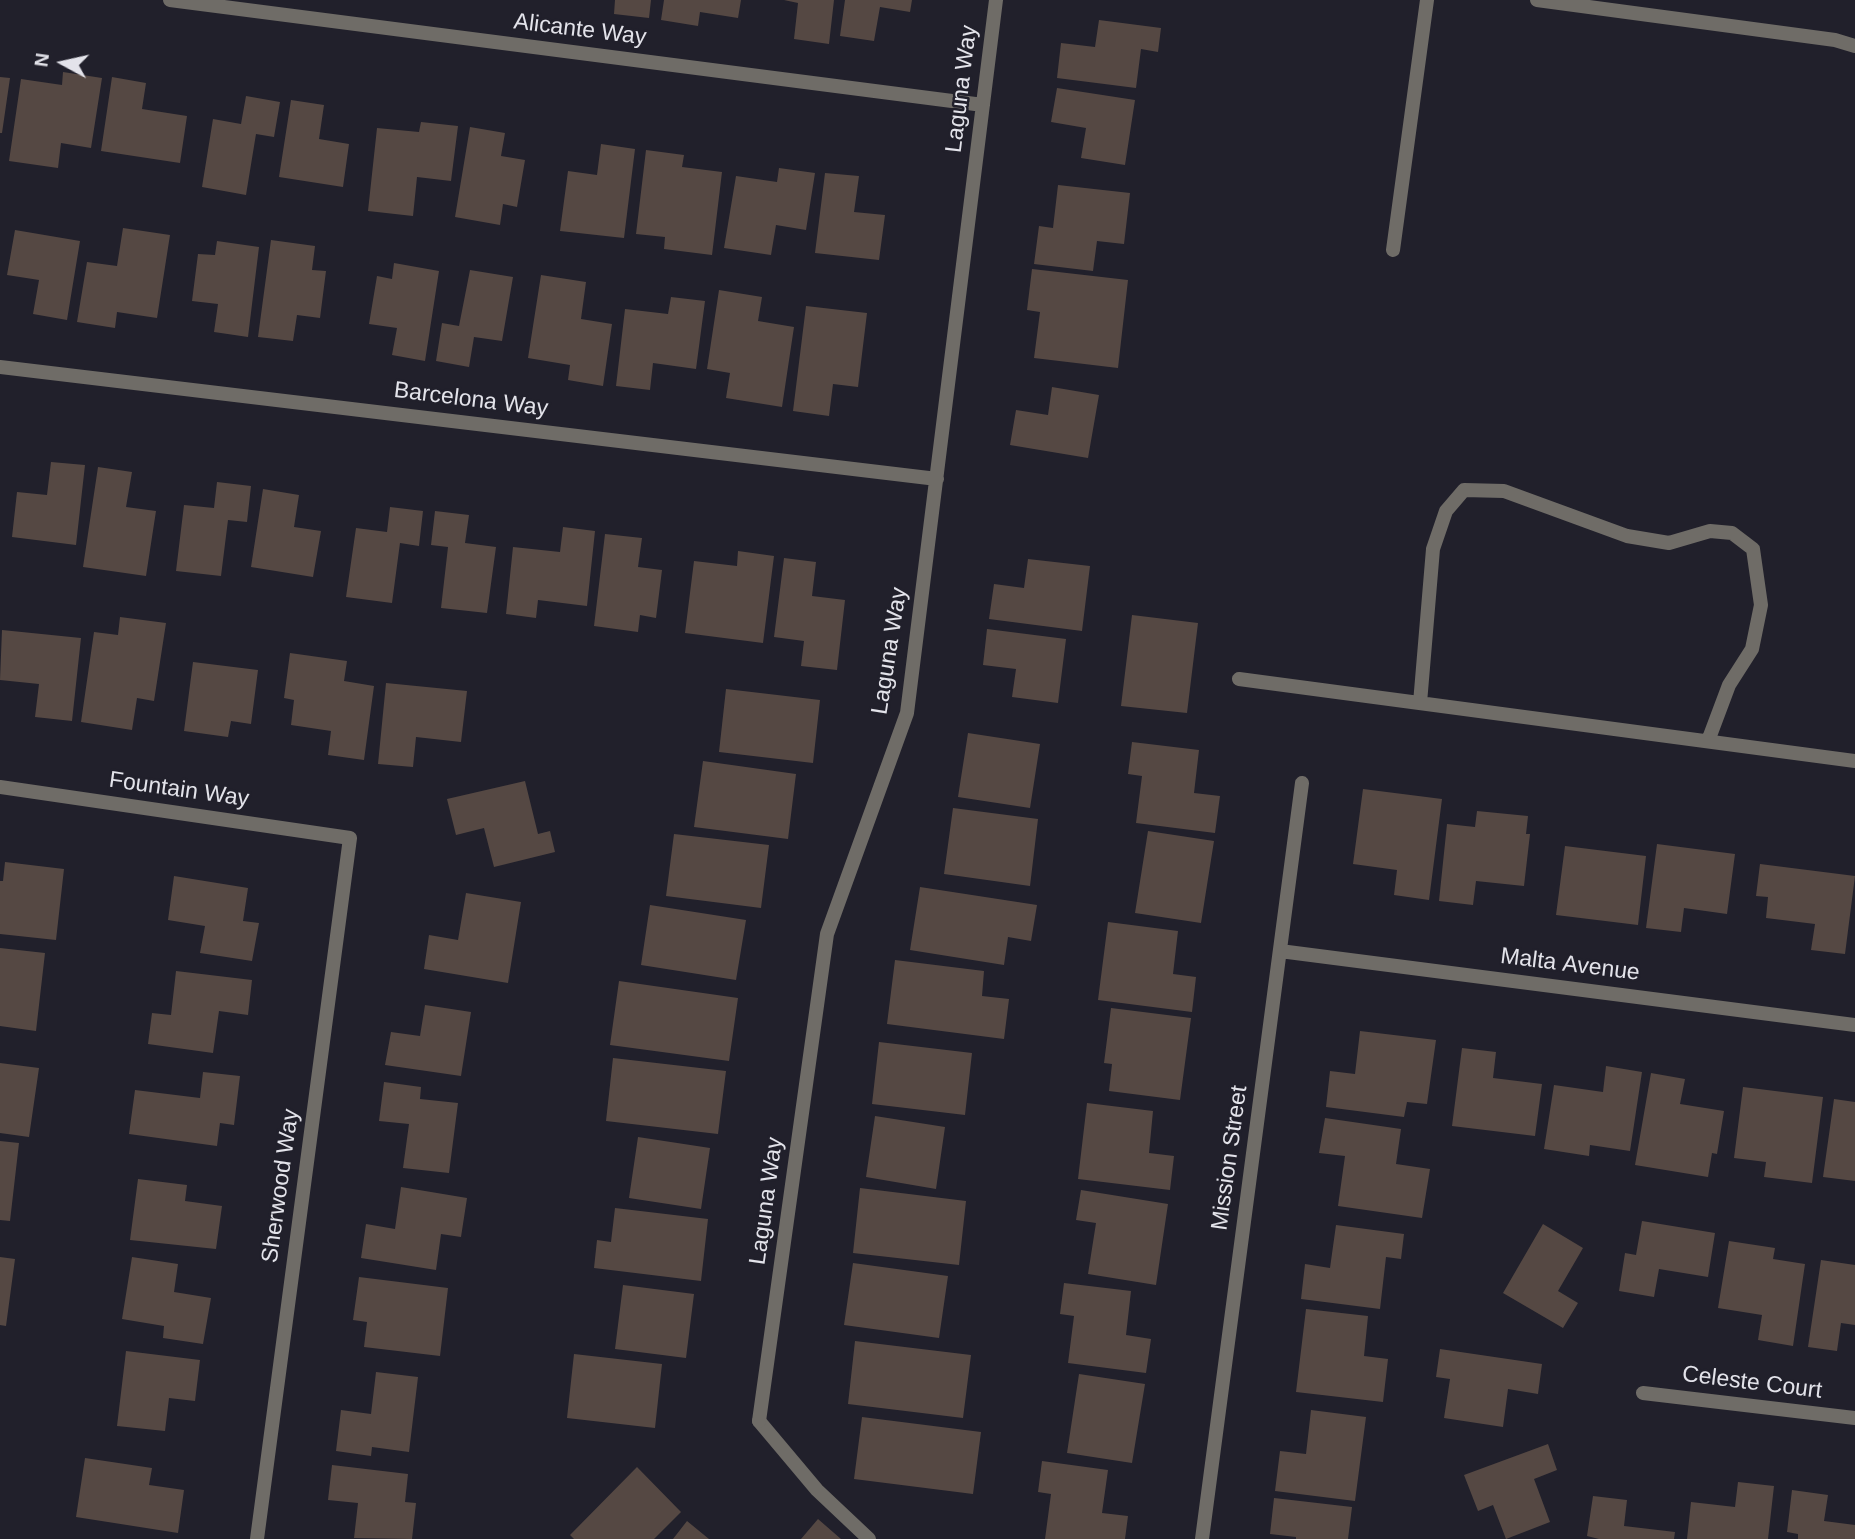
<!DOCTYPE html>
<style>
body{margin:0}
#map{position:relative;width:1855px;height:1539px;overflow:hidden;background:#21202b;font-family:Arial,sans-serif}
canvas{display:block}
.north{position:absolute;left:28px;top:28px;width:70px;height:70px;-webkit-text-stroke:5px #21202b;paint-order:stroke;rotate:278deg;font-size:19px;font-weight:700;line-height:28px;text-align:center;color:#e3e3ea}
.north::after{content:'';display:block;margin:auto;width:24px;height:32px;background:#e3e3ea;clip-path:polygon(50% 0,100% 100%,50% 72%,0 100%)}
</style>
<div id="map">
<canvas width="1855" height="1539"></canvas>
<div class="north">N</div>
</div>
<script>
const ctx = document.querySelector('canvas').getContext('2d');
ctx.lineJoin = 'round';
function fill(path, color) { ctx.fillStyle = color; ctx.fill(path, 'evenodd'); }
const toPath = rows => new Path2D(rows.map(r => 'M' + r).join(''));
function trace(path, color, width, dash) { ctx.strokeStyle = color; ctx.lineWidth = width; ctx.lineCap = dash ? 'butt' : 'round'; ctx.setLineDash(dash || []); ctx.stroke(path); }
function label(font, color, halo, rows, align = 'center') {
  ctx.font = font + ' Arial,sans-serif'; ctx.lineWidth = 5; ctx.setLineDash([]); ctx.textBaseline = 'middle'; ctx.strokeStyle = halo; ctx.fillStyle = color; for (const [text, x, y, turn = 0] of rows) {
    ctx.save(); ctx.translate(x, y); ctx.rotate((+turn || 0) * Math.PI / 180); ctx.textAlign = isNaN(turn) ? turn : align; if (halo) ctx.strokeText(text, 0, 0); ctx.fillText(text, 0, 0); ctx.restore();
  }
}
const building = toPath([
 [615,0,651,0,649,18,614,14],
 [664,0,741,0,738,18,700,12,698,26,661,20],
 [784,0,834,0,829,44,794,39,798,3],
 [845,0,912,0,910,12,880,7,874,41,840,36],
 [1099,20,1161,28,1158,52,1141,49,1136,88,1057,78,1061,43,1095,47],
 [63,72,102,78,91,148,61,143,58,168,9,161,21,79,62,85],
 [0,77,10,78,2,133,0,133],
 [112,77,146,83,142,109,187,116,180,163,101,151],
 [1057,88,1135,100,1125,165,1081,158,1086,128,1051,122],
 [246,96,280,102,274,137,256,134,246,195,202,187,213,119,241,124],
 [291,100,324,105,319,139,349,144,343,187,279,177],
 [421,122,458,126,451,181,417,177,413,216,368,211,377,128,419,132],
 [470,127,505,133,501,156,525,160,517,207,503,204,500,225,455,217],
 [601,144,635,149,624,238,560,231,568,171,597,175],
 [646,150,684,155,682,167,722,172,712,255,664,249,665,237,636,234],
 [779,168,815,173,806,230,776,225,771,255,724,248,736,176,777,182],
 [825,173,859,176,854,212,885,215,879,260,815,253],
 [1058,185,1130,193,1124,244,1097,241,1093,271,1034,264,1039,226,1053,228],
 [123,228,170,235,157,318,117,312,115,328,77,322,87,262,117,266],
 [15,230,80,241,67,320,33,314,39,280,7,275],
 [271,240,315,246,312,270,326,271,320,318,297,315,293,341,258,337],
 [217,241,259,247,248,337,214,332,218,304,192,301,198,254,215,255],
 [394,263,439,271,425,361,392,355,397,328,369,324,377,276,392,279],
 [1032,269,1128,280,1118,368,1034,358,1040,312,1027,310],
 [470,270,513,277,502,341,474,337,469,367,436,361,442,323,459,326],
 [541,275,586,282,581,319,612,324,603,386,568,380,570,365,528,358],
 [719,290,762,297,758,321,794,327,782,407,726,398,730,373,707,369],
 [671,297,705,301,696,369,653,363,650,390,616,386,625,309,668,314],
 [806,306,867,313,858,387,833,384,829,416,793,411],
 [1052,387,1099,395,1088,458,1010,445,1016,410,1048,415],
 [51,462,85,465,76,545,12,537,17,492,47,495],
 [98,467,132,472,126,507,156,511,146,576,83,567],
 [217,482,251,486,247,522,228,520,221,576,176,571,184,505,214,508],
 [263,489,299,495,294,527,321,531,313,577,251,567],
 [390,507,423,511,419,546,400,543,392,603,346,597,356,528,387,532],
 [435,511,469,515,465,543,496,547,487,613,441,608,448,547,431,545],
 [563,527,595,531,587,606,538,600,536,618,506,614,513,547,560,552],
 [605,534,642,538,638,567,662,570,656,618,640,615,638,632,594,626],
 [738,551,774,556,763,643,685,633,694,561,737,566],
 [784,558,816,562,812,596,845,600,837,670,801,666,804,641,774,637],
 [1028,559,1090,566,1082,631,989,619,994,584,1024,588],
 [1132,615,1198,623,1187,713,1121,706],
 [120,617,166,623,154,701,137,698,132,730,81,722,94,632,118,635],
 [987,629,1066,639,1058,703,1012,697,1016,669,983,665],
 [2,630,81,638,72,721,35,717,39,684,0,680],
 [290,653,347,661,344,681,374,686,364,760,328,755,331,731,291,725,294,700,284,698],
 [193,662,258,670,251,724,231,721,228,737,184,731],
 [386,683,467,691,461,742,416,737,413,767,378,764],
 [726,689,820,700,813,763,719,752],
 [968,733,1040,744,1030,808,958,797],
 [1132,742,1199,750,1194,793,1220,796,1215,833,1136,823,1142,776,1128,774],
 [703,761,796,774,788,839,694,827],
 [525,781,538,834,550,831,555,852,494,867,484,828,456,835,447,799],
 [1363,789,1442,799,1429,900,1394,895,1397,870,1353,864],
 [953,808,1038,819,1030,886,944,874],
 [1477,811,1528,816,1526,834,1530,834,1524,886,1476,881,1473,905,1439,901,1447,824,1475,827],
 [1148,831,1214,841,1201,923,1135,913],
 [674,834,769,845,761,908,666,896],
 [1657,844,1735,854,1727,914,1684,908,1681,932,1646,928],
 [1565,846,1646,856,1638,925,1556,915],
 [5,862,64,869,56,940,0,934,0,881,3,881],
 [1760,864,1855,876,1845,954,1811,950,1815,924,1766,918,1768,897,1756,896],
 [174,876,248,888,243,921,259,923,252,961,200,953,205,926,168,920],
 [920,887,1037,905,1031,941,1008,937,1004,965,910,950],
 [466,893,521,902,508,983,424,969,429,935,458,940],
 [650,905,746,920,736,980,641,965],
 [1108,922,1178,931,1173,974,1196,977,1192,1012,1098,1000],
 [0,948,45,953,36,1031,0,1026],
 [895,960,984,971,982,996,1009,999,1004,1039,887,1024],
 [176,971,252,980,248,1015,219,1011,213,1053,148,1044,152,1013,171,1015],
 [619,981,738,998,729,1061,610,1045],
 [425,1005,471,1012,461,1076,385,1065,391,1032,420,1036],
 [1111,1008,1191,1018,1180,1100,1109,1091,1112,1064,1104,1063],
 [1360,1031,1436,1040,1427,1104,1407,1102,1404,1117,1326,1107,1330,1071,1355,1074],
 [879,1042,972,1053,965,1115,872,1104],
 [1462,1048,1496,1052,1493,1078,1542,1084,1535,1136,1452,1126],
 [613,1058,726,1071,718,1134,606,1121],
 [0,1063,39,1068,29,1137,0,1133],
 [1606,1066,1642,1072,1630,1151,1590,1145,1589,1156,1544,1149,1554,1085,1603,1092],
 [203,1072,240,1076,234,1125,220,1123,217,1146,129,1134,135,1090,200,1098],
 [1651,1073,1685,1079,1680,1104,1724,1111,1717,1154,1712,1153,1708,1177,1635,1165],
 [384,1082,421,1087,420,1099,458,1103,449,1173,403,1168,409,1124,379,1121],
 [1743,1087,1823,1097,1812,1183,1764,1177,1766,1162,1734,1158],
 [1834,1099,1855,1102,1855,1181,1823,1177],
 [1087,1103,1153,1111,1149,1153,1174,1156,1170,1190,1078,1179],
 [875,1116,945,1127,936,1189,866,1177],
 [1325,1118,1401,1129,1396,1164,1430,1169,1422,1218,1338,1206,1345,1156,1319,1153],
 [638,1137,710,1148,701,1209,629,1198],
 [0,1141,19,1143,10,1221,0,1220],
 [138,1179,187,1185,185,1201,222,1206,216,1249,130,1240],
 [401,1187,467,1198,461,1237,441,1234,436,1270,361,1258,366,1224,395,1229],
 [860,1188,966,1201,959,1265,853,1253],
 [1081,1190,1168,1204,1156,1285,1088,1274,1096,1223,1076,1220],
 [615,1208,708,1219,701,1281,594,1268,597,1240,611,1242],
 [1642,1221,1715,1233,1708,1277,1659,1269,1654,1297,1619,1291,1625,1253,1636,1255],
 [1543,1224,1583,1248,1558,1291,1578,1303,1563,1328,1503,1293],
 [1336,1225,1404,1234,1401,1259,1386,1257,1380,1309,1301,1299,1305,1264,1330,1268],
 [1729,1241,1775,1248,1773,1259,1805,1264,1793,1346,1758,1340,1762,1315,1718,1308],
 [0,1257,15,1259,6,1326,0,1325],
 [132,1257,178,1264,174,1292,211,1298,203,1344,163,1338,164,1326,122,1319],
 [1821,1260,1855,1265,1855,1325,1841,1323,1837,1351,1808,1347],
 [853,1263,948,1276,939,1338,844,1325],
 [359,1277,448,1288,440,1356,364,1347,367,1322,353,1320],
 [1064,1283,1131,1291,1126,1335,1151,1339,1146,1373,1068,1363,1074,1316,1060,1314],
 [623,1285,694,1294,686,1358,615,1349],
 [1306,1309,1368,1316,1364,1356,1388,1359,1383,1402,1296,1392],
 [855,1341,971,1355,963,1418,848,1404],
 [1440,1349,1542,1364,1538,1394,1508,1389,1503,1427,1444,1418,1450,1379,1436,1377],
 [126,1351,200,1360,195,1401,169,1398,165,1431,117,1426],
 [574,1354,662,1364,655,1428,567,1418],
 [376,1372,418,1377,409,1452,372,1447,371,1456,336,1451,341,1410,371,1414],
 [1079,1374,1145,1384,1132,1463,1067,1453],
 [1311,1410,1366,1417,1355,1501,1275,1491,1280,1451,1306,1454],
 [862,1417,981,1432,973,1494,854,1479],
 [1548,1444,1557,1470,1534,1479,1550,1522,1506,1539,1493,1505,1478,1511,1464,1475],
 [85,1458,152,1468,149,1485,184,1490,178,1533,76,1517],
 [1042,1461,1108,1470,1102,1513,1128,1516,1125,1539,1045,1539,1051,1494,1038,1492],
 [332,1465,408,1474,405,1502,416,1503,412,1539,354,1538,358,1503,328,1500],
 [637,1467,681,1512,654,1539,574,1539,570,1535],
 [1738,1482,1774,1486,1768,1539,1687,1539,1691,1502,1735,1507],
 [1792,1490,1828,1495,1824,1521,1855,1525,1855,1539,1798,1539,1798,1534,1787,1532],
 [1593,1496,1627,1500,1624,1526,1675,1532,1674,1539,1599,1539,1587,1536],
 [1274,1498,1352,1507,1348,1539,1296,1539,1296,1537,1270,1534],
 [818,1519,841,1539,801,1539],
 [687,1521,709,1539,673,1539]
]);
const lane = toPath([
 [1537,0,1835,40,1855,46],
 [1393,250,1427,0],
 [1239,679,1855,761],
 [1420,703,1433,549,1446,511,1464,490,1504,491,1627,536,1669,543,1710,531,1732,533,1753,549,1761,605,1752,649,1729,685,1708,741],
 [759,1421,817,1490,869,1539]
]);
const street = toPath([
 [170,0,983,105],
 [0,367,937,479],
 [0,787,350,838,257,1539],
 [1280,951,1855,1025],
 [1643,1393,1855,1418],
 [759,1421,827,934,907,713,996,0],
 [1202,1539,1302,783]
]);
const streetNames = [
 ["Alicante Way",580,30,7],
 ["Laguna Way",962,89,-83],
 ["Barcelona Way",471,400,7],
 ["Laguna Way",890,651,-81],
 ["Fountain Way",179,790,8],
 ["Malta Avenue",1570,965,7],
 ["Mission Street",1230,1158,-82],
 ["Sherwood Way",281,1186,-82],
 ["Laguna Way",767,1201,-82],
 ["Celeste Court",1752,1383,7]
];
fill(building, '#554843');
trace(lane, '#6f6c67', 14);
trace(street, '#6f6c67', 14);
label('23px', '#e3e3ea', '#21202b', streetNames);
</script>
